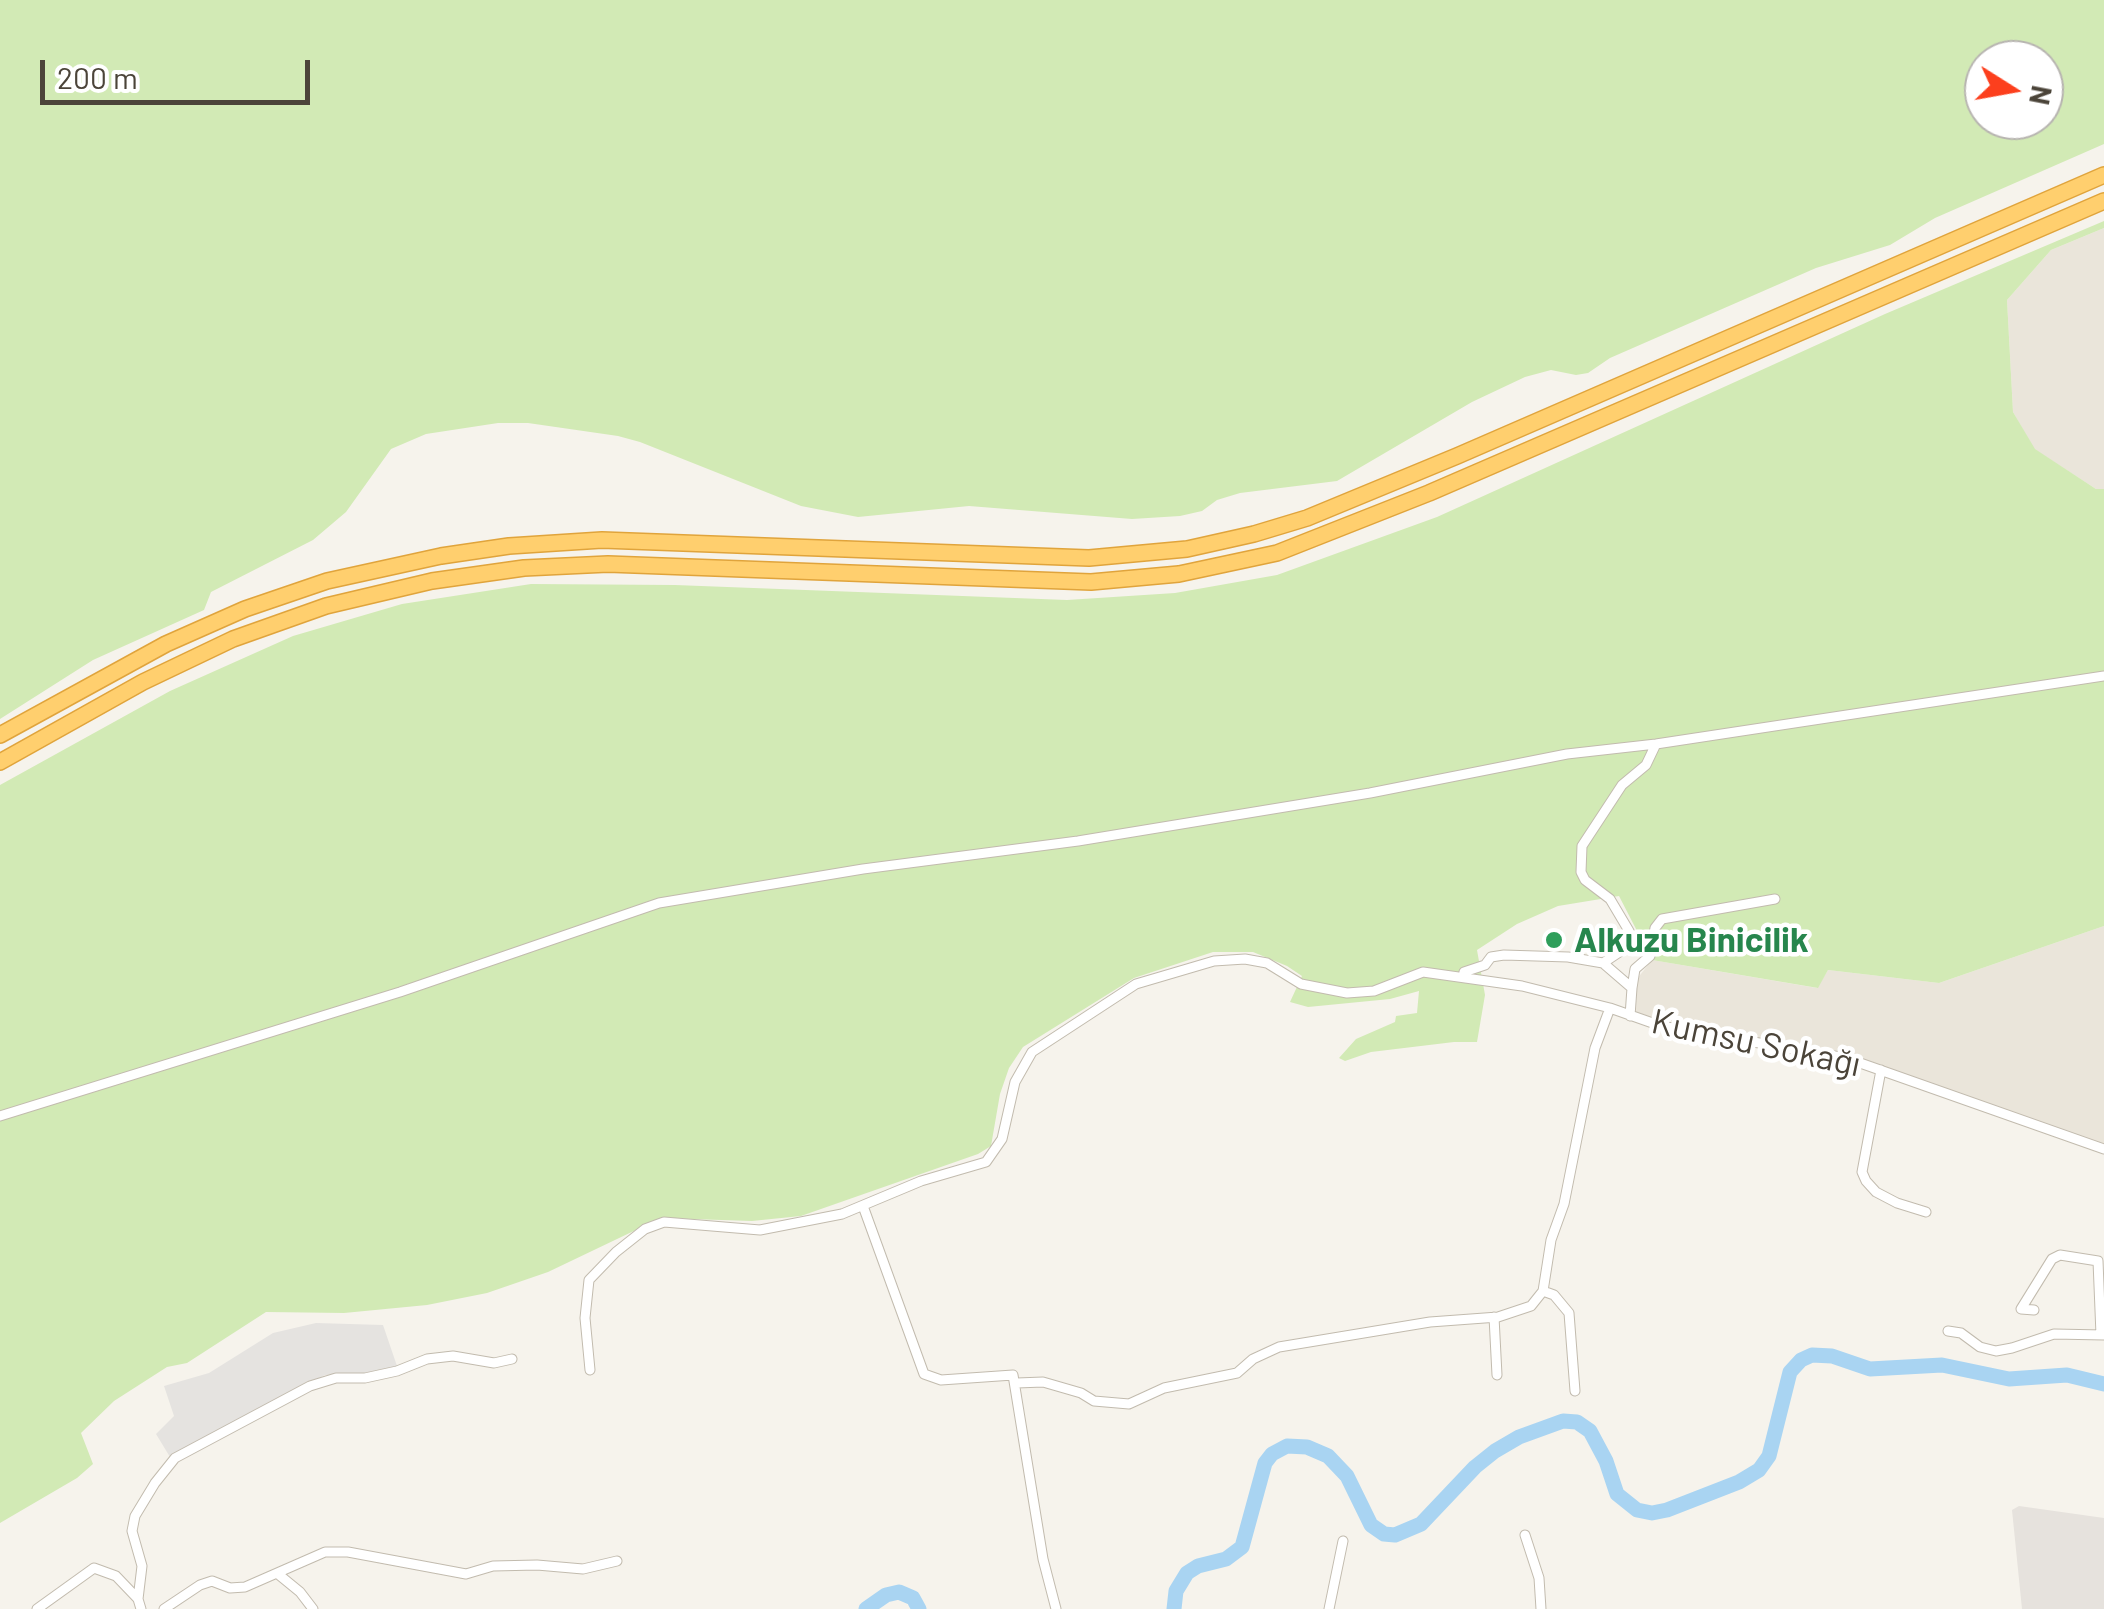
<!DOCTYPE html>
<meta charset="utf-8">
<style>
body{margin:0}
#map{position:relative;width:2104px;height:1609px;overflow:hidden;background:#f6f3ec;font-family:Barlow,sans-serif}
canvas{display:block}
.north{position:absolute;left:1964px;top:40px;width:100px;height:100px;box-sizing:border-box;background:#fff;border:2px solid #b7b4b0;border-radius:50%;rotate:101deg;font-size:28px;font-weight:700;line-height:40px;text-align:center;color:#4b4439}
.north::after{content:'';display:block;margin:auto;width:35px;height:45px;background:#fc3f1d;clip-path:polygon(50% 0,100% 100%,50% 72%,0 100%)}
.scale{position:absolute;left:40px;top:60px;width:270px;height:45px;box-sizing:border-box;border:5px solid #4b4439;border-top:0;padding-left:12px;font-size:30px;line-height:35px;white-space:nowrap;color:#4b4439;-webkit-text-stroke:8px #fff;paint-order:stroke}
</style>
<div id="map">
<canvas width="2104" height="1609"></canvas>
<div class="north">N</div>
<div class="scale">200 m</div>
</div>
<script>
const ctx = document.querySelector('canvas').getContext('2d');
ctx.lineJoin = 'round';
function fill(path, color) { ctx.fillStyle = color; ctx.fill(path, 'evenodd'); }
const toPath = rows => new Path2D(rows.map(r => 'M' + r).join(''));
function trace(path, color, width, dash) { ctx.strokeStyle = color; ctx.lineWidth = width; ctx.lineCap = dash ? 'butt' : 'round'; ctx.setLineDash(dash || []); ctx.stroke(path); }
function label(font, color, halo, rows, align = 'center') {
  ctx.font = font + ' Barlow,sans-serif'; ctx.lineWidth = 9; ctx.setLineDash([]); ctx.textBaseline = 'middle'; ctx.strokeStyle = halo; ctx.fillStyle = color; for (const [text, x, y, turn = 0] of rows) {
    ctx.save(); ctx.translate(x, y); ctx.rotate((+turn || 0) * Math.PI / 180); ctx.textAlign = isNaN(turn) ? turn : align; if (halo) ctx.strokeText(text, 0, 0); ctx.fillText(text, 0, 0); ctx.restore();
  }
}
const residential = toPath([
 [2104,228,2104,489,2096,489,2034,449,2013,412,2007,300,2051,250],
 [2104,926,2104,1148,1866,1061,1636,1014,1637,979,1652,960,1817,988,1828,970,1939,983]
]);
const industrial = toPath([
 [2019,1506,2104,1518,2104,1609,2022,1609,2012,1510]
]);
const green = toPath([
 [0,0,2104,0,2104,144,1935,218,1890,245,1816,268,1610,358,1588,373,1576,375,1551,370,1525,377,1472,402,1337,481,1240,493,1217,500,1202,511,1180,516,1132,519,969,506,858,517,801,506,640,442,618,436,528,423,498,423,426,434,391,449,346,512,313,540,211,592,204,610,93,660,0,719],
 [1984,60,2044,60,2044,120,1984,120],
 [2104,221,2104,228,2051,250,2007,300,2013,412,2035,449,2096,489,2104,489,2104,926,1939,983,1828,970,1818,988,1652,960,1619,896,1558,906,1517,924,1477,950,1485,995,1477,1042,1454,1042,1371,1052,1345,1061,1339,1058,1356,1039,1395,1022,1396,1016,1417,1013,1419,991,1390,999,1308,1007,1290,1002,1302,976,1287,966,1253,952,1213,952,1134,978,1023,1047,1009,1068,1000,1094,991,1146,978,1154,801,1216,752,1221,661,1218,548,1272,487,1293,427,1305,344,1313,266,1312,187,1363,167,1367,114,1401,81,1433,93,1464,77,1478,0,1523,0,785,170,691,293,636,402,604,531,584,675,585,1067,600,1175,593,1277,575,1437,517,1885,314]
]);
const parking = toPath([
 [316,1323,383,1325,397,1366,365,1373,325,1375,170,1457,156,1434,174,1416,164,1386,209,1373,273,1333]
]);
const river = toPath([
 [866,1609,886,1595,899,1592,913,1598,919,1609],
 [1174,1609,1176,1591,1187,1573,1198,1566,1226,1559,1242,1547,1265,1463,1272,1454,1287,1446,1307,1447,1328,1456,1347,1476,1371,1525,1384,1534,1395,1535,1421,1524,1475,1467,1495,1451,1519,1437,1563,1421,1577,1422,1590,1431,1606,1461,1617,1494,1637,1510,1652,1513,1667,1510,1739,1482,1759,1470,1769,1456,1790,1372,1801,1360,1812,1355,1832,1356,1870,1369,1942,1365,2009,1379,2067,1375,2104,1384]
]);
const street = toPath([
 [1603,963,1624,949,1629,931,1610,899,1585,880,1581,872,1582,846,1622,785,1646,765,1656,744],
 [1464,972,1485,965,1491,957,1504,955,1568,957,1603,963,1632,988,1630,1016],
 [1632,988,1635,969,1650,956,1655,928,1662,919,1775,899],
 [1881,1070,1862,1172,1866,1181,1876,1192,1897,1203,1926,1212],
 [0,1116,400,992,659,903,863,869,1078,841,1370,793,1567,754,1656,744,2104,676],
 [863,1206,924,1374,941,1380,1013,1375,1043,1559,1056,1609],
 [1543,1291,1554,1295,1569,1313,1575,1391],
 [2034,1310,2021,1309,2052,1259,2060,1255,2098,1261,2101,1335],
 [1494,1317,1497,1375],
 [1948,1331,1961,1333,1980,1347,1996,1351,2012,1348,2054,1334,2104,1335],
 [590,1370,585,1318,589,1280,616,1252,645,1229,664,1222,760,1230,842,1214,921,1181,986,1162,1002,1139,1015,1082,1032,1052,1136,984,1214,961,1245,959,1267,963,1301,984,1347,993,1374,991,1423,972,1522,986,1610,1008,1661,1026,1846,1058,2104,1149],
 [1017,1383,1043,1382,1081,1393,1094,1401,1129,1404,1164,1388,1237,1373,1253,1359,1279,1347,1430,1322,1498,1317,1531,1306,1543,1291,1551,1240,1564,1204,1595,1048,1610,1008],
 [1525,1535,1539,1578,1541,1609],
 [278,1574,300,1592,313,1609],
 [37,1609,94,1568,116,1576,138,1599],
 [141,1609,138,1599,142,1566,132,1531,135,1516,155,1483,175,1458,310,1386,336,1378,365,1378,397,1371,427,1359,453,1356,494,1363,512,1359],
 [164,1609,200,1585,212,1581,230,1588,245,1587,325,1552,348,1552,466,1574,493,1566,537,1565,583,1569,617,1561],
 [1329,1609,1343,1541]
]);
const highway = toPath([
 [0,735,166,644,245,609,327,581,441,556,509,546,602,540,1089,558,1187,549,1254,534,1307,518,1457,456,2104,175],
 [0,762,143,682,233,639,326,606,432,581,524,568,608,564,1091,582,1179,574,1277,553,1429,493,2104,201]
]);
const markers = [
 [1554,940,10,"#2e9e5b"]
];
const leisureNames = [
 ["Alkuzu Binicilik",1574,940]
];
const streetNames = [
 ["Kumsu Sokağı",1756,1043,12]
];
fill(residential, '#eae5da');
fill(industrial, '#e6e2dd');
fill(green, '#d2eab5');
fill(parking, '#e5e3e0');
trace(river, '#a9d4f2', 15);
trace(street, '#c2bbae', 11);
trace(highway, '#e0a43c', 18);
trace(street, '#fff', 9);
trace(highway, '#ffcf6e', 15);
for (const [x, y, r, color] of markers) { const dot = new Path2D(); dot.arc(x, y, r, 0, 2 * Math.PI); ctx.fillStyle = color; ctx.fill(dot); trace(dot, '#fff', 4); }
label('bold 35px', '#27864d', '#fff', leisureNames, 'left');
label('35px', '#4b4439', '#fff', streetNames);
</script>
